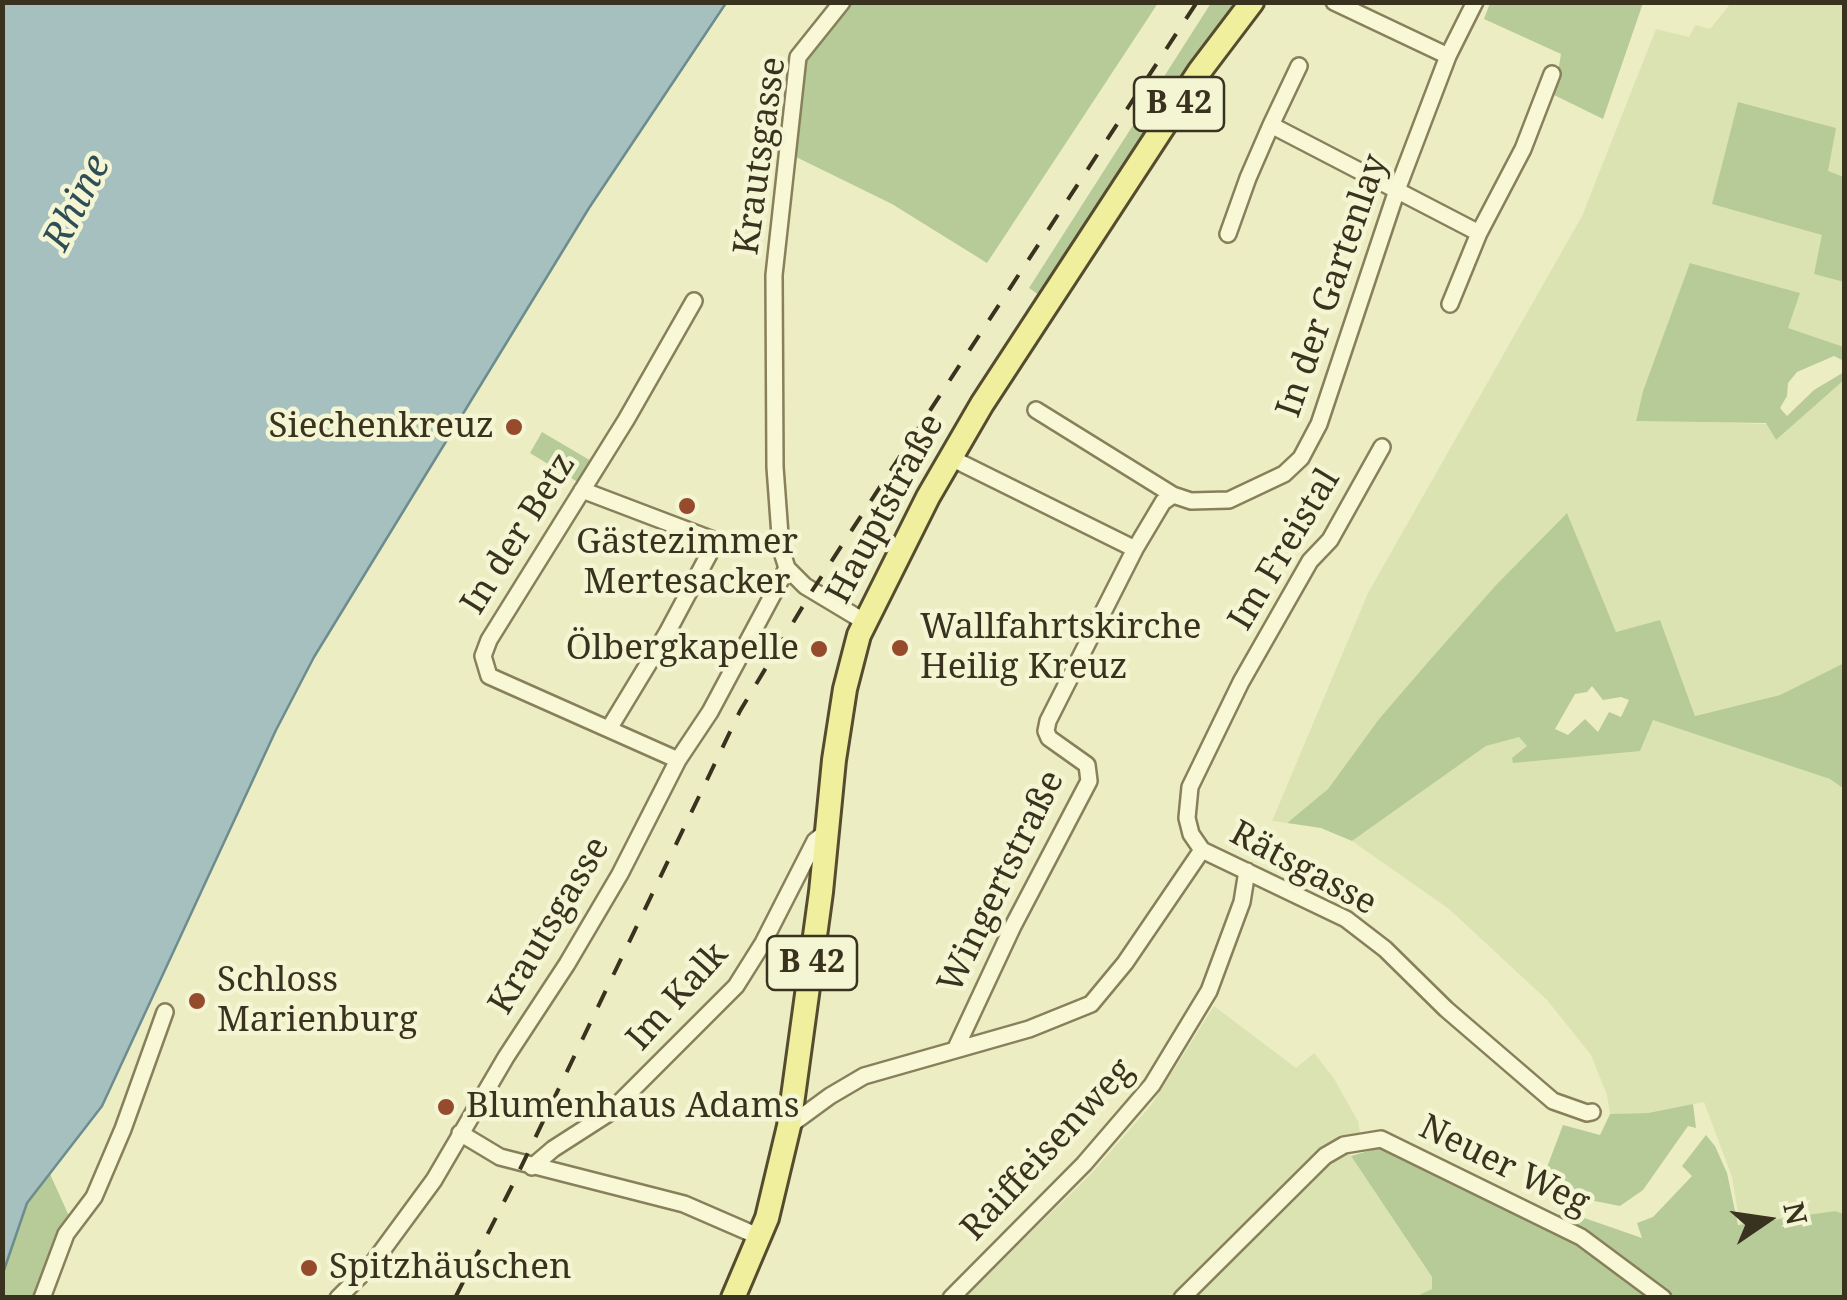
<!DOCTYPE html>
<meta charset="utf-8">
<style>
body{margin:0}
#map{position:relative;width:1847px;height:1300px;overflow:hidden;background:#ededc4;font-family:"Noto Serif",serif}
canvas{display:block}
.frame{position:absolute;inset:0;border:5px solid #38321f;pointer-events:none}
.north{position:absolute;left:1717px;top:1170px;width:100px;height:100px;-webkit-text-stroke:8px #f4f5d3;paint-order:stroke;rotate:77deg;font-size:28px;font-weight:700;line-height:40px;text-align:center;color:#38321f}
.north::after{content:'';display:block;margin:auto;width:35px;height:45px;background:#38321f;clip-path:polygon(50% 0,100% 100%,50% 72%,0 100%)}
</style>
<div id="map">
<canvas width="1847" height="1300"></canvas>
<div class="frame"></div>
<div class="north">N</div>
</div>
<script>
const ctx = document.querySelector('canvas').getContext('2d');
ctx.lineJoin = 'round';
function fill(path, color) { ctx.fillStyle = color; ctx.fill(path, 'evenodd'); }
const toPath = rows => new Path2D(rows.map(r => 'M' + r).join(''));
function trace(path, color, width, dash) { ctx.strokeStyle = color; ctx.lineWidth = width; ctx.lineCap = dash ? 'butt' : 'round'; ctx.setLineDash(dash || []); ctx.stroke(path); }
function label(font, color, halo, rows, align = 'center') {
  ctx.font = font + ' "Noto Serif",serif'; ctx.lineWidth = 9; ctx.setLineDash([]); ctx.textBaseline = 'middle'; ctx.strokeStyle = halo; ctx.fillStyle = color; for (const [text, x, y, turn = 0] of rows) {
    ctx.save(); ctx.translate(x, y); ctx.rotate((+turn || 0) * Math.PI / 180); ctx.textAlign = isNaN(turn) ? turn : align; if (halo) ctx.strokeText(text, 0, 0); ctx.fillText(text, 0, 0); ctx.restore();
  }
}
const farmland = toPath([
 [1720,3,1844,3,1844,177,1838,175,1815,274,1844,282,1844,347,1787,328,1799,294,1691,263,1643,391,1636,420,1767,424,1776,440,1844,380,1844,663,1780,695,1695,716,1660,621,1616,632,1566,514,1496,585,1428,662,1379,719,1328,789,1287,823,1272,821,1368,593,1582,216,1656,29,1689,37,1695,25,1710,29,1730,4],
 [1653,719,1830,779,1844,789,1844,1214,1835,1211,1740,1225,1732,1177,1704,1102,1648,1113,1610,1114,1607,1095,1591,1055,1547,1000,1449,909,1352,841,1486,746,1519,736,1527,746,1645,735],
 [1214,1006,1296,1068,1314,1053,1333,1077,1358,1121,1360,1134,1347,1139,1351,1156,1432,1277,1433,1289,1415,1298,963,1298,1090,1175,1152,1104]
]);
const green = toPath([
 [847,3,1158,3,987,263,892,204,794,156,804,57],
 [1211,3,1239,3,1208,38,1039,295,1029,288],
 [1490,3,1643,3,1603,119,1554,95,1561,54,1484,19],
 [1738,102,1836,128,1828,171,1844,177,1844,282,1814,274,1822,235,1712,204],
 [1690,263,1800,293,1788,328,1844,347,1844,361,1834,356,1797,372,1788,383,1787,396,1780,408,1787,416,1814,390,1844,372,1844,380,1776,440,1766,423,1636,421,1643,391],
 [542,432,593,462,581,484,530,453],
 [1567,513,1616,632,1660,620,1695,716,1780,695,1844,663,1844,789,1830,779,1653,720,1640,751,1513,763,1512,758,1527,746,1519,737,1486,746,1352,841,1321,828,1287,823,1328,789,1379,719,1428,662,1496,585],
 [1592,686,1603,700,1621,697,1629,700,1621,717,1609,712,1598,732,1585,719,1568,735,1555,729,1575,694,1587,692],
 [1693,1104,1696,1128,1688,1126,1643,1190,1620,1206,1554,1193,1541,1183,1563,1125,1600,1135,1610,1114,1648,1113],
 [1706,1135,1715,1146,1727,1173,1738,1225,1835,1211,1844,1214,1844,1297,1415,1297,1432,1289,1432,1277,1351,1156,1379,1148,1535,1223,1567,1212,1642,1238,1637,1223,1653,1217,1692,1176,1682,1166],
 [50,1174,69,1216,40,1297,3,1298,3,1273,27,1203]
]);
const water = toPath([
 [3,2,726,3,589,208,314,657,276,730,102,1106,27,1203,3,1273,3,2]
]);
const street = toPath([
 [842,2,798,57,774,275,775,467,781,549,787,568,805,586,865,622],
 [1334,2,1448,56],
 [1271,125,1299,66],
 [1228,234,1248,178,1271,125,1479,233,1523,149,1552,74],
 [1450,304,1479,233],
 [1036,410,1173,495,1191,501,1229,500,1284,474,1301,458,1319,424,1397,190,1448,56,1475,2],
 [951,458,1135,549],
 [582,490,716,541,667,633,610,727],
 [678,760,489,676,483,656,489,640,626,420,694,301],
 [1202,850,1346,919,1385,949,1446,1009,1553,1101,1587,1113,1592,1112],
 [1202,850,1191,834,1187,818,1190,787,1241,682,1310,561,1330,540,1382,447],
 [956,1048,1013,926,1089,781,1087,765,1049,738,1046,731,1048,721,1135,549,1163,502,1173,495],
 [789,1126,830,1096,864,1076,1029,1029,1091,1004,1125,963,1202,850],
 [460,1133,500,1157,684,1204,760,1237],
 [532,1167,553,1149,609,1113,736,986,763,943,815,841,826,832],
 [42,1298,66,1234,94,1197,123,1129,165,1012],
 [338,1298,373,1263,434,1180,506,1057,567,964,620,874,678,760,710,712,787,568],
 [951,1298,1084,1164,1152,1085,1209,991,1242,902,1247,871],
 [1182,1298,1325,1156,1344,1145,1381,1139,1581,1237,1663,1298]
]);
const primary = toPath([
 [733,1298,767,1218,789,1126,821,892,834,760,845,689,859,635,928,497,982,404,1199,72,1252,2]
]);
const rail = toPath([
 [455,1298,512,1186,740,711,812,591,1197,2]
]);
const markers = [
 [514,427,10,"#954b2c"],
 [687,506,10,"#954b2c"],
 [900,648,10,"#954b2c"],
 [819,649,10,"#954b2c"],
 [197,1001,10,"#954b2c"],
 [446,1107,10,"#954b2c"],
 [309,1268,10,"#954b2c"]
];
const shields = [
 [1179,104,90],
 [812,963,90]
];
const shieldNames = [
 ["B 42",1179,104],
 ["B 42",812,963]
];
const streetNames = [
 ["Krautsgasse",761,156,-82],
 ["In der Gartenlay",1333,286,-71],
 ["Hauptstraße",886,509,-62],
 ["In der Betz",519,534,-58],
 ["Im Freistal",1285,550,-59],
 ["Rätsgasse",1303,869,28],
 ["Wingertstraße",1002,882,-64],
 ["Krautsgasse",550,926,-59],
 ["Im Kalk",678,997,-48],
 ["Raiffeisenweg",1048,1150,-47],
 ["Neuer Weg",1504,1166,26]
];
const poiNames = [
 ["Siechenkreuz",494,427,"right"],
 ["Gästezimmer",687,543,"center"],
 ["Mertesacker",687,583,"center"],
 ["Wallfahrtskirche",920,628],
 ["Heilig Kreuz",920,668],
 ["Ölbergkapelle",799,649,"right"],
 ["Schloss",217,981],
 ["Marienburg",217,1021],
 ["Blumenhaus Adams",466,1107],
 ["Spitzhäuschen",329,1268]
];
const waterNames = [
 ["Rhine",78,203,-63]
];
fill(farmland, '#dce3b2');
fill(green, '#b6cb98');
fill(water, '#a6c0c0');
trace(water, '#6d8c8e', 2.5);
trace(street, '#87805b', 20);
trace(primary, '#554c2f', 28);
trace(street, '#f8f8d7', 15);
trace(primary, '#efef9d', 22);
trace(rail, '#38321f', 4, [18, 18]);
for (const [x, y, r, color] of markers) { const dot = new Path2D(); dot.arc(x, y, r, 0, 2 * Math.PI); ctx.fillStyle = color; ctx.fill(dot); trace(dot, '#f4f5d3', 4); }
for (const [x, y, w] of shields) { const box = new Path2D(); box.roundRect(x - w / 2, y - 27, w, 54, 8); ctx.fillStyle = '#f4f5d3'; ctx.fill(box); trace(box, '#38321f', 2.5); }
label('bold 32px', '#38321f', null, shieldNames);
label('35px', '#38321f', '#f4f5d3', streetNames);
label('35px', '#38321f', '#f4f5d3', poiNames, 'left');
label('italic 38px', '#2e4d57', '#f4f5d3', waterNames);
</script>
